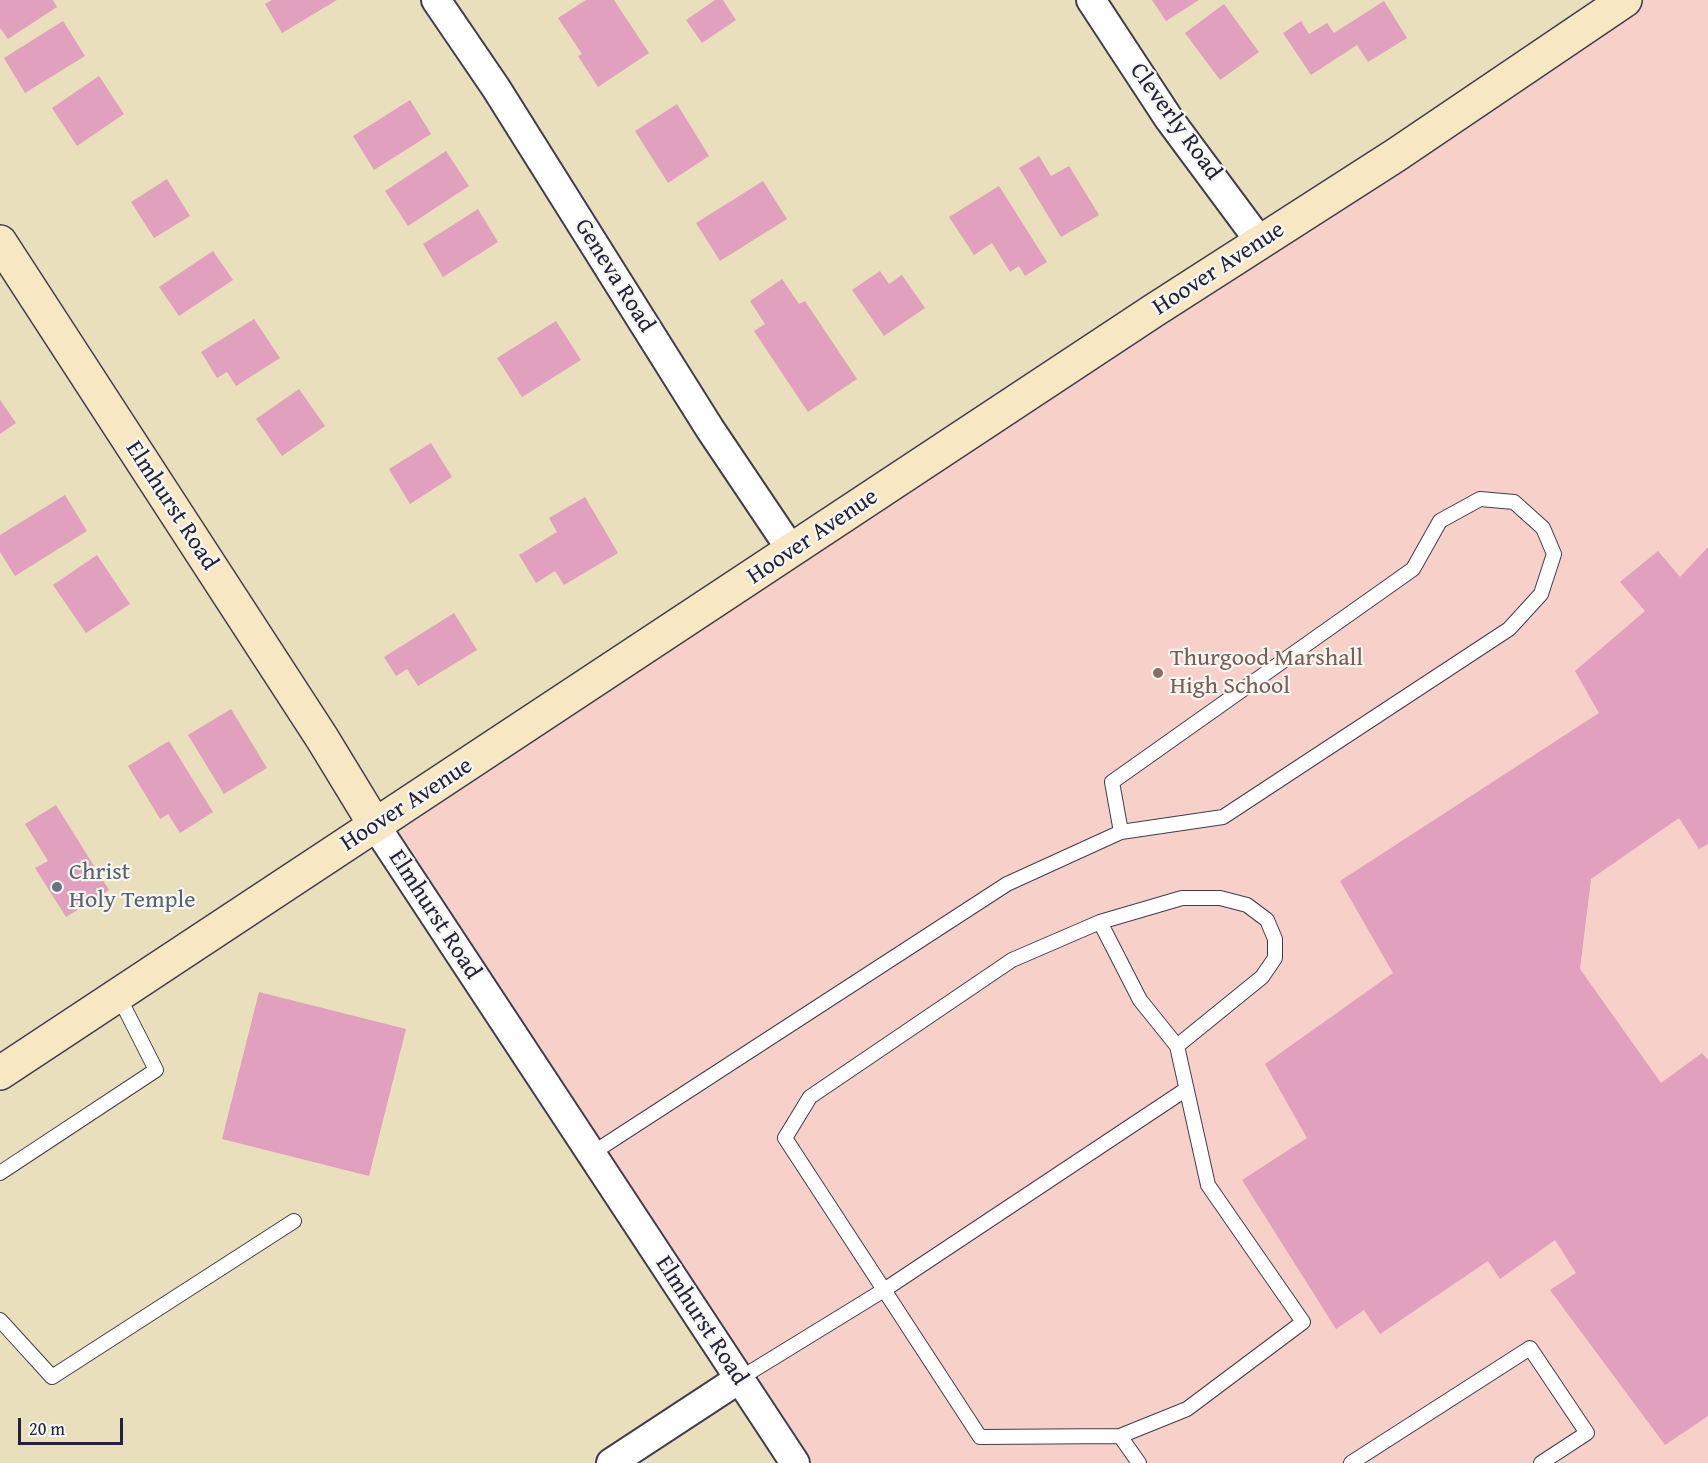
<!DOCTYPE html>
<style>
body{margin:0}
#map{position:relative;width:1708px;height:1463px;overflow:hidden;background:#eadfbc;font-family:"Gentium Book Plus",serif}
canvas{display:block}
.scale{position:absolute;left:18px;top:1418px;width:105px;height:27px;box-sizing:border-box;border:3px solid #22223b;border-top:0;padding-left:8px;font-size:18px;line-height:21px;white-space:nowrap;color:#22223b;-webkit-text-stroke:4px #f6f6f2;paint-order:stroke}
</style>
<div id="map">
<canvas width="1708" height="1463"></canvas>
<div class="scale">20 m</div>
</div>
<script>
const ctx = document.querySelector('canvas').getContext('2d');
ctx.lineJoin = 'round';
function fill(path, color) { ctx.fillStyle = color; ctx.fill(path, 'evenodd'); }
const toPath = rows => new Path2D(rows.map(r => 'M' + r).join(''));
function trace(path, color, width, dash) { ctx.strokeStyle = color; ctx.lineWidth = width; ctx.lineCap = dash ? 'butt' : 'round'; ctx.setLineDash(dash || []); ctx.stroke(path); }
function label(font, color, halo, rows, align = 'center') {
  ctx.font = font + ' "Gentium Book Plus",serif'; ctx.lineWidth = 4.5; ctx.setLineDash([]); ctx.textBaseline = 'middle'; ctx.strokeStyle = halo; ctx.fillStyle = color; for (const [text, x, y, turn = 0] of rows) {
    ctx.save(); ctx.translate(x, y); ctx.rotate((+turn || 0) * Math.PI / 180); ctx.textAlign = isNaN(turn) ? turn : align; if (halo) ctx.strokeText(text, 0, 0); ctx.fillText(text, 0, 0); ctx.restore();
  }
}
const built = toPath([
 [1625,0,1708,0,1708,1463,795,1463,375,825]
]);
const building = toPath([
 [0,0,53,0,57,7,8,39,0,28],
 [272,0,337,0,282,33,265,4],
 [586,0,614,0,649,53,598,87,578,56,582,54,558,18],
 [715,0,723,0,736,20,702,43,686,20],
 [1152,0,1199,0,1166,21],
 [1384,1,1407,38,1368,62,1357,45,1311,75,1283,33,1301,21,1309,34,1327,23,1334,33],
 [1224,4,1259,52,1220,80,1185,33],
 [63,21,85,56,25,93,4,58],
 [99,76,124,114,77,146,52,108],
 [410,100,431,134,374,170,353,136],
 [677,104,709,156,668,183,635,131],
 [446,151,469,186,408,226,385,191],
 [1039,156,1051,176,1069,166,1099,215,1061,237,1019,168],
 [167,179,190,216,154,238,131,202],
 [763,181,787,219,720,261,696,223],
 [999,186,1047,262,1025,276,1019,266,1010,272,992,243,974,255,949,217],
 [478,209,498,242,443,277,423,244],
 [213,251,233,280,179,316,159,287],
 [880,271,889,284,902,275,925,308,884,336,852,290],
 [782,279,799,304,805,301,857,379,808,412,754,331,765,324,750,301],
 [254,319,280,358,236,386,227,372,217,378,201,352],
 [556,321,581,360,522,397,497,358],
 [299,389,325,426,282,456,256,419],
 [0,400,16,423,0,434],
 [431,443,452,477,410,504,389,469],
 [65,495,87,531,15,576,0,552,0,535],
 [585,497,618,553,564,585,555,571,536,583,519,555,557,532,549,518],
 [1708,547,1708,844,1699,849,1679,818,1591,879,1580,969,1661,1083,1702,1053,1708,1060,1708,1416,1665,1445,1550,1290,1576,1273,1555,1240,1500,1279,1488,1261,1380,1334,1364,1310,1336,1329,1242,1180,1307,1138,1265,1064,1393,973,1340,881,1599,713,1575,671,1645,611,1620,582,1658,551,1680,577],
 [97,555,130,604,86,633,53,585],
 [454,613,477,650,418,686,407,669,396,676,384,657],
 [231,709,267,768,224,794,188,735],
 [169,741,213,812,180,833,168,814,160,819,128,766],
 [56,805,109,890,66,917,35,868,48,861,25,824],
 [259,992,406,1029,369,1176,222,1139]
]);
const lane = toPath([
 [1182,898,1220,898,1247,905,1267,920,1275,939,1275,958,1262,977,1177,1046,1208,1185,1303,1322,1187,1409,1120,1436,980,1437,785,1138,810,1097,1012,960,1100,922,1182,898],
 [1100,922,1140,1000,1177,1046],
 [591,1154,1007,884,1121,832,1223,817,1509,629,1541,594,1554,554,1543,528,1514,502,1480,499,1440,521,1413,569,1112,782,1121,832],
 [0,1173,156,1070,118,995],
 [0,1320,52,1377,294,1221],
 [739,1379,884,1290,1185,1090],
 [1120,1436,1139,1463],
 [1351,1463,1530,1348,1587,1433,1541,1463]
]);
const street = toPath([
 [436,0,496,88,710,429,792,551],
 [1091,0,1169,119,1261,243],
 [375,825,795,1463],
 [611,1463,739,1379]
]);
const secondary = toPath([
 [0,242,322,738,375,825],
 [0,1073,1153,311,1396,155,1625,0]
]);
const markers = [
 [1158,673,6,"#8d6e63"],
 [57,887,6,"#6b7280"]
];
const streetNames = [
 ["Cleverly Road",1175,122,54],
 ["Hoover Avenue",1219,269,-33],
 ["Geneva Road",614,276,58],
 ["Elmhurst Road",171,506,57],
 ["Hoover Avenue",813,537,-34],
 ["Hoover Avenue",407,805,-33],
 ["Elmhurst Road",434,915,57],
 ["Elmhurst Road",701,1321,57]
];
const educationNames = [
 ["Thurgood Marshall",1170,659],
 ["High School",1170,687]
];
const worshipNames = [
 ["Christ",69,873],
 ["Holy Temple",69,901]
];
fill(built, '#f7d0c9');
fill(building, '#e1a0bd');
trace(lane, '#403e4e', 16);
trace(street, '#403e4e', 32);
trace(secondary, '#403e4e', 36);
trace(lane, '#fff', 14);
trace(street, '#fff', 28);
trace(secondary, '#f7e8c3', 33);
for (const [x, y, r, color] of markers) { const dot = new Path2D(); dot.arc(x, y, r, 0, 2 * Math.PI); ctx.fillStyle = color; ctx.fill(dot); trace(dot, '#f6f6f2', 2); }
label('24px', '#22223b', '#f6f6f2', streetNames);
label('24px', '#785e54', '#f6f6f2', educationNames, 'left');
label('24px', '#5b616d', '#f6f6f2', worshipNames, 'left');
</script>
